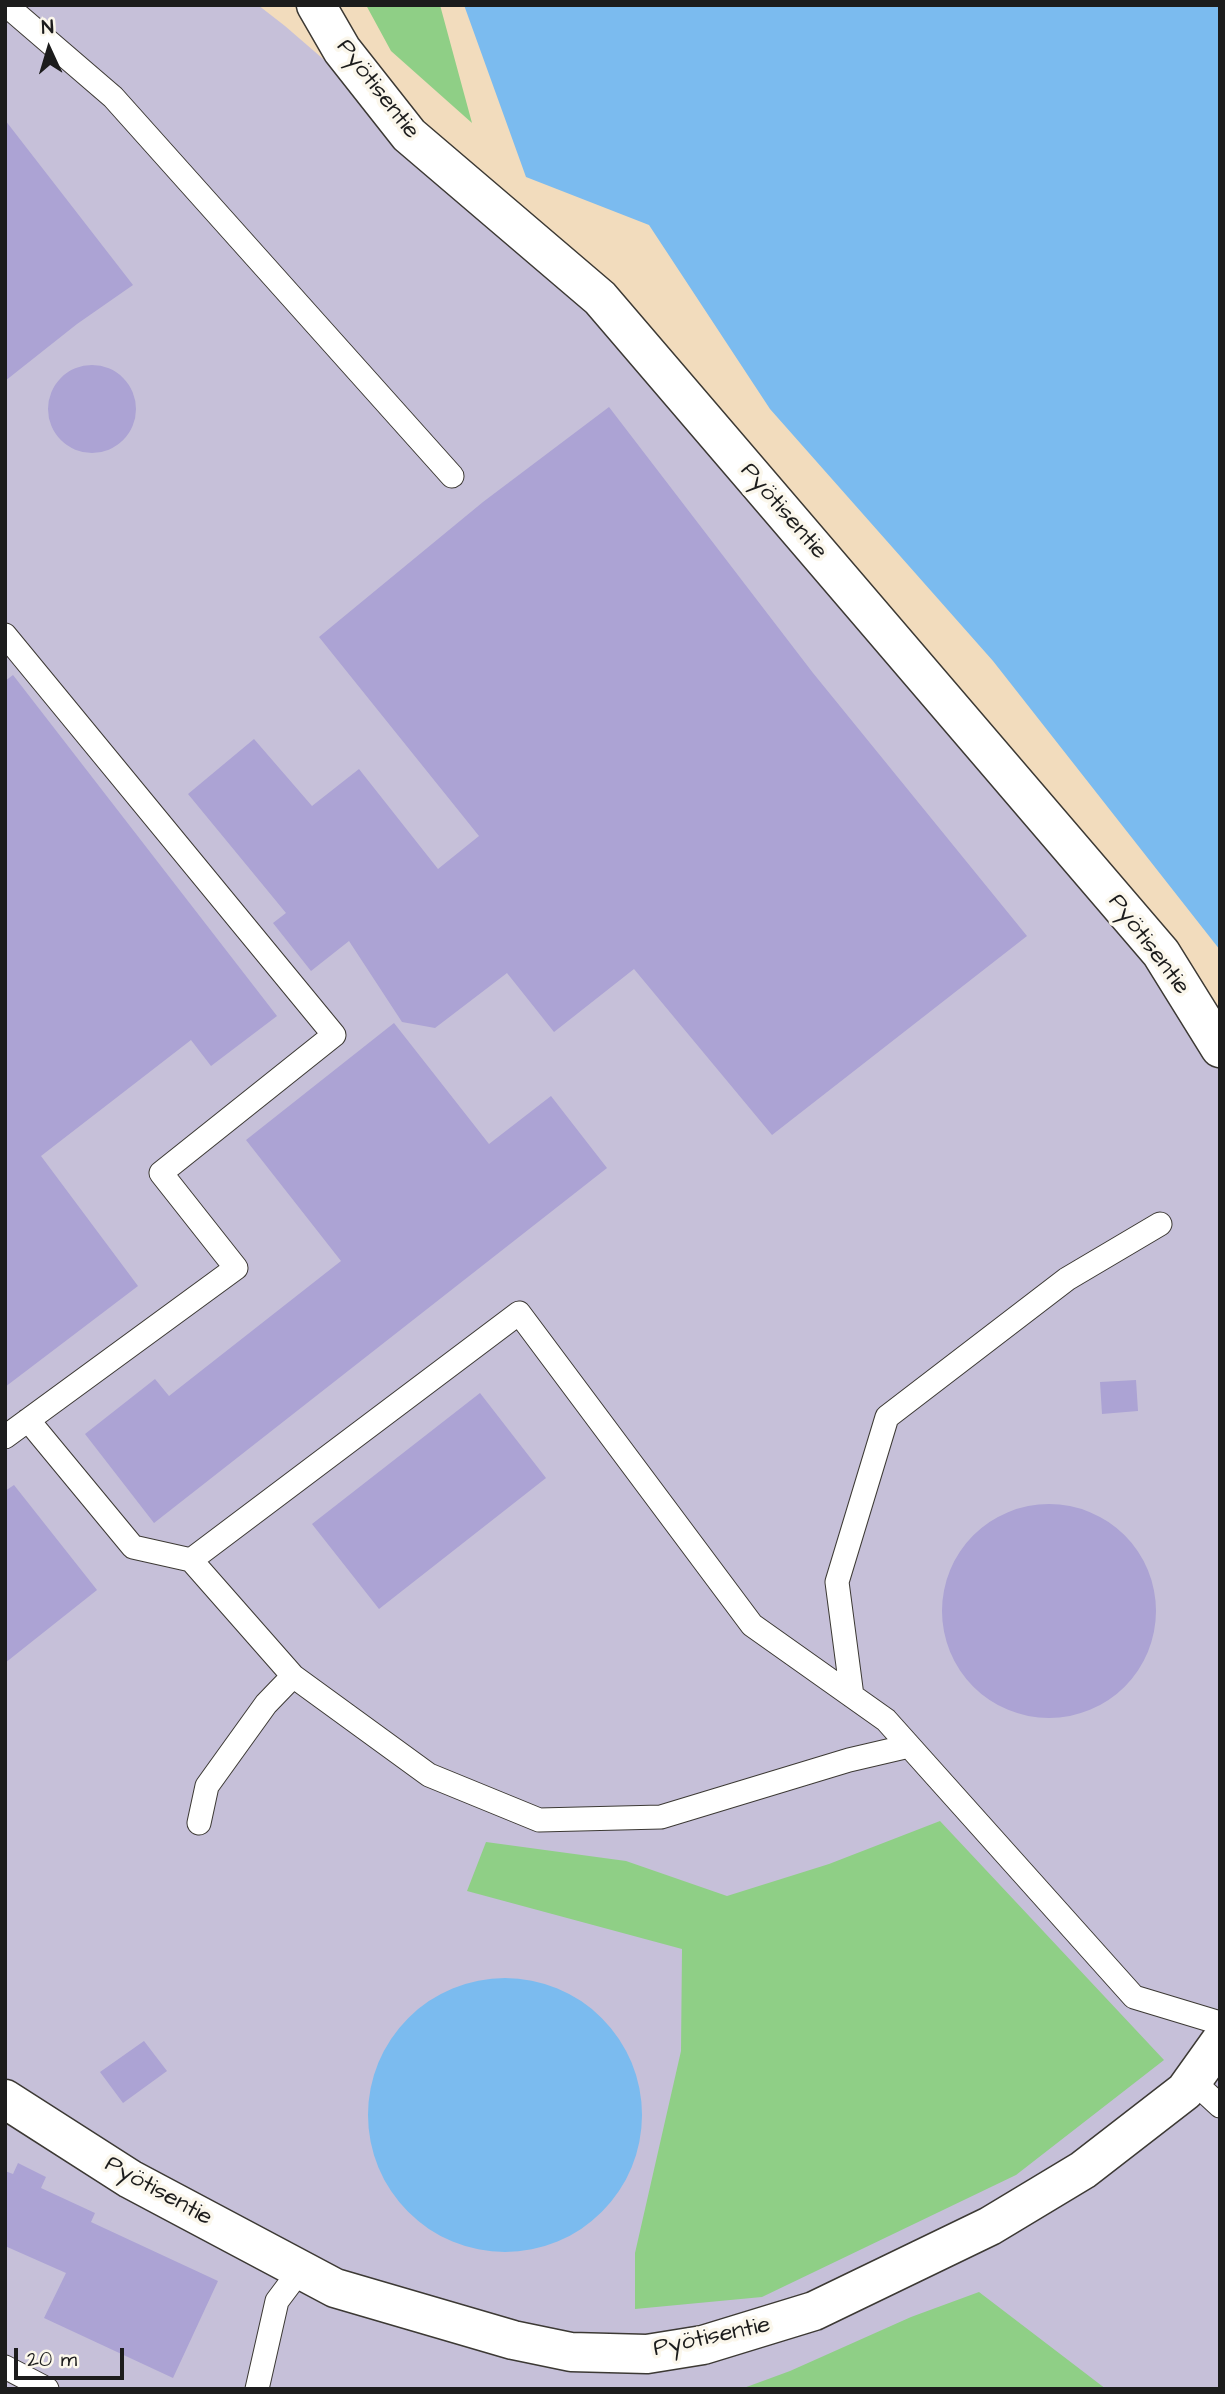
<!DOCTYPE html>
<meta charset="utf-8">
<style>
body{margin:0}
#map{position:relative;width:1225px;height:2394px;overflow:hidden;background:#f2dcbd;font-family:"Architects Daughter",sans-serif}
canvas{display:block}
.frame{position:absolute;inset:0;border:7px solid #1c1c1c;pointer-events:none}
.north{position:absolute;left:14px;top:14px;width:70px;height:70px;-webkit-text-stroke:5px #fbf7ec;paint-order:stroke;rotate:356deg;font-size:19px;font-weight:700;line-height:28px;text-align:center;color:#1c1c1c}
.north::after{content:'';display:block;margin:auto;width:24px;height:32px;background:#1c1c1c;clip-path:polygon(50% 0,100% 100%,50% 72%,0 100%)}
.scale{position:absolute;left:14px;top:2348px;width:110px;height:32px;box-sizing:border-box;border:4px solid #1c1c1c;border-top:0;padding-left:9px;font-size:21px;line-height:24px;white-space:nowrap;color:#1c1c1c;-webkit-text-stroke:5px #fbf7ec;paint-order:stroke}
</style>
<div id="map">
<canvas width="1225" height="2394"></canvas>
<div class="frame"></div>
<div class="north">N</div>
<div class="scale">20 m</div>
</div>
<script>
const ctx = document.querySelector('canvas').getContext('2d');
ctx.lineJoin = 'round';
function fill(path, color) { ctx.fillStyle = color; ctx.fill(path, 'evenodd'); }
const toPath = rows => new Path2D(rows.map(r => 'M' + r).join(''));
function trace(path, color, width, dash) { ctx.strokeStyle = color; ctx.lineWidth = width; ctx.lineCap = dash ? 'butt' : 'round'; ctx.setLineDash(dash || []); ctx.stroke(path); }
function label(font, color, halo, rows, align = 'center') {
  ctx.font = font + ' "Architects Daughter",sans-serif'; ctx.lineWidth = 7; ctx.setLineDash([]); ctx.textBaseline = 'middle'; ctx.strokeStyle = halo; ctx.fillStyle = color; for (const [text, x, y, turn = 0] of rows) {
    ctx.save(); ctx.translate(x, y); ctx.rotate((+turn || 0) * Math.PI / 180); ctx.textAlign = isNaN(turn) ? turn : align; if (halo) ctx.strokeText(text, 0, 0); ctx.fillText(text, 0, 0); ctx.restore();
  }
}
const industrial = toPath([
 [5,5,258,5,285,26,600,298,1220,1048,1220,2389,5,2389]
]);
const green = toPath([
 [366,5,440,5,472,123,391,51],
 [940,1821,1164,2060,1016,2175,762,2297,635,2309,635,2253,681,2051,682,1949,467,1891,486,1842,626,1861,727,1896,829,1864],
 [979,2292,1106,2389,741,2389,790,2371,911,2317]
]);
const water = toPath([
 [464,5,1220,5,1220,950,993,661,770,409,649,225,526,177],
 '368 2115a137 137 0 1 1 274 0a137 137 0 1 1-274 0Z'
]);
const building = toPath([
 [5,120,133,285,77,324,5,381],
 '48 409a44 44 0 1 1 88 0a44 44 0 1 1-88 0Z',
 [609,407,813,673,1027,936,772,1135,634,969,554,1032,507,973,435,1028,402,1022,349,941,311,971,273,923,286,913,188,794,254,739,312,806,359,769,438,869,479,836,319,637,483,502],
 [13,675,277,1016,211,1066,191,1040,41,1156,138,1286,5,1387,5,681],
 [394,1023,489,1144,551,1096,607,1168,154,1523,85,1434,155,1379,169,1396,341,1261,246,1140],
 [1136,1380,1138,1411,1102,1414,1100,1382],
 [480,1393,546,1478,379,1609,312,1524],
 [14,1485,97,1590,5,1663,5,1491],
 '942 1611a107 107 0 1 1 214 0a107 107 0 1 1-214 0Z',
 [144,2041,167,2071,123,2103,100,2072],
 [18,2163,46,2177,41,2188,95,2213,91,2222,218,2281,173,2378,44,2318,66,2273,5,2246,5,2171,13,2174]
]);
const service = toPath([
 [6,5,113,97,452,476],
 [5,635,334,1035,161,1173,236,1268,5,1437],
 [28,1420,133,1547,191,1560,519,1313,752,1625,886,1720,1134,1997,1220,2023],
 [191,1560,293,1676,429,1775,539,1820,661,1817,849,1760,909,1746],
 [852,1696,837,1582,887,1417,1067,1279,1160,1224],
 [199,1823,207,1786,266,1704,293,1676],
 [1193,2081,1220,2106],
 [5,2367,47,2389],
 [257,2389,277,2301,301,2269]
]);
const minor = toPath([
 [316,5,342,50,409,135,600,298,1161,953,1220,1048],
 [5,2099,130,2179,335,2288,513,2340,571,2352,647,2354,703,2345,814,2311,990,2226,1083,2170,1185,2091,1220,2042]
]);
const streetNames = [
 ["Pyötisentie",377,90,52],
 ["Pyötisentie",783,512,49],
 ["Pyötisentie",1148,945,53],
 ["Pyötisentie",158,2192,29],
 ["Pyötisentie",712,2338,-12]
];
fill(industrial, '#c6c0d9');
fill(green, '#8fcf86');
fill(water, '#7bbbef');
fill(building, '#aca3d4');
trace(service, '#3c3934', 25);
trace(minor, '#3c3934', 41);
trace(service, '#fff', 23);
trace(minor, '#fff', 38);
label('24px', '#1c1c1c', '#fbf7ec', streetNames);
</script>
